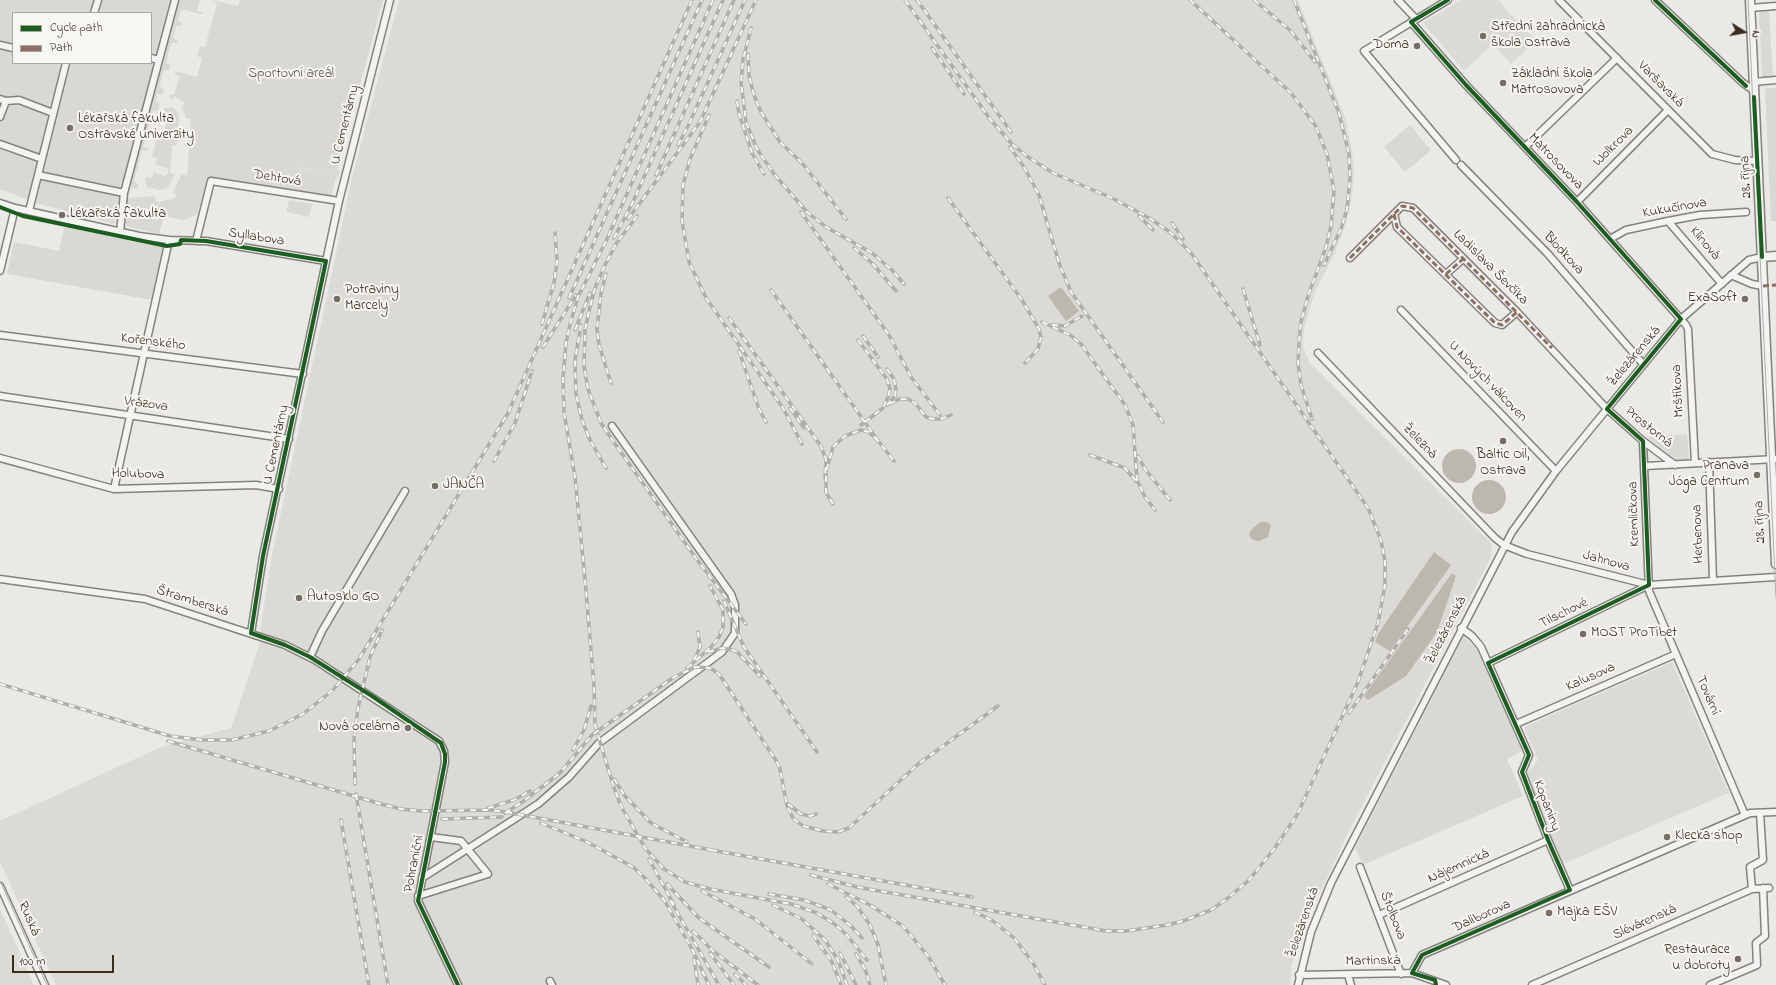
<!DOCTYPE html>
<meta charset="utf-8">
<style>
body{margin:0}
#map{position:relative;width:1776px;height:985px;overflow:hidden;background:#eae9e6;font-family:"Indie Flower",sans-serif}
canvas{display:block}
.legend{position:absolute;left:12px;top:12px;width:140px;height:52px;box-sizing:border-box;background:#f6f6f2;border:1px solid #aba49d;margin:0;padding:5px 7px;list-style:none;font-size:12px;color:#3b2a1e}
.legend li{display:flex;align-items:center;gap:8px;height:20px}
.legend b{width:20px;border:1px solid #aba49d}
.north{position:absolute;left:1724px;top:12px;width:40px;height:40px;-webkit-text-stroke:3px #f6f6f2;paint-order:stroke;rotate:101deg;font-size:11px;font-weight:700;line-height:16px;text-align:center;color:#3b2a1e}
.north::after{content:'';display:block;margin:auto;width:14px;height:18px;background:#3b2a1e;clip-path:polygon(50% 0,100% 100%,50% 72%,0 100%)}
.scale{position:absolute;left:12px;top:955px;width:102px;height:18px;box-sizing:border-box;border:2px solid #3b2a1e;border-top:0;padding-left:5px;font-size:12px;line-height:14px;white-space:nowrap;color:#3b2a1e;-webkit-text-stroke:3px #f6f6f2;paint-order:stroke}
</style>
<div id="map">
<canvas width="1776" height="985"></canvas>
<ul class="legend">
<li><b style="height:5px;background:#1b5e20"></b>Cycle path</li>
<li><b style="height:5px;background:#8d6e63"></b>Path</li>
</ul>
<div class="north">N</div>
<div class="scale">100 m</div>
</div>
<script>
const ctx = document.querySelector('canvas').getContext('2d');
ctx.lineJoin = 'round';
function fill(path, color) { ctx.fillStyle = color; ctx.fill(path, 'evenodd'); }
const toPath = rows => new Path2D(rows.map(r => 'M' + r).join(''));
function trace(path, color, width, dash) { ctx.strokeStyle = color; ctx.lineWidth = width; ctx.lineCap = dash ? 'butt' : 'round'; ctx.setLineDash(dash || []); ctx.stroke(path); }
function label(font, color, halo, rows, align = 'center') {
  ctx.font = font + ' "Indie Flower",sans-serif'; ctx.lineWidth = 4; ctx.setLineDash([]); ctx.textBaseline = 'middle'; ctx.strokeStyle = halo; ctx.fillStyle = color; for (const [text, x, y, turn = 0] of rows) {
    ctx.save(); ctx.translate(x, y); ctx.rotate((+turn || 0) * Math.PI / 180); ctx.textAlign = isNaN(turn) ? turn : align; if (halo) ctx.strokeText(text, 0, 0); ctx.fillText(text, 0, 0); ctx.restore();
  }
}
const built = toPath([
 [399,0,1298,0,1345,117,1352,151,1354,176,1351,203,1347,219,1336,251,1315,292,1304,328,1303,346,1309,362,1492,544,1491,557,1352,825,1312,909,1292,964,1290,985,56,985,0,862,0,821,161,747,231,728,261,640,261,626,272,555,352,178],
 [1461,0,1499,0,1508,12,1536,40,1511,64,1493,44,1464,71,1423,23],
 [295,152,339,163,337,169,340,170,339,177,336,176,331,196,288,189],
 [1672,662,1729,793,1563,864,1530,786,1528,772,1538,760,1524,727],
 [0,909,15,942,34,985,0,985]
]);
const green = toPath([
 [0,0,200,0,197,11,203,12,202,14,181,9,178,21,182,23,181,26,176,26,173,38,177,40,177,43,171,43,166,63,170,64,169,70,164,70,159,87,164,89,162,95,157,94,156,102,160,104,158,111,153,111,143,147,148,149,147,151,142,150,134,181,138,184,138,189,132,188,129,183,121,182,115,224,39,204,0,189],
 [13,13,151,13,151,63,13,63],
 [212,0,238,6,240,0,383,0,337,169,298,163,297,170,336,176,331,196,209,177,198,214,183,220,164,216,159,234,126,226,126,203,129,198,155,196,156,201,159,202,172,199,177,196,173,192,181,175,187,175,191,119,186,118,181,107,185,103,174,96,172,101,169,95,174,95,180,76,175,74,175,71,197,77,202,58,197,56,200,46,205,47,217,3],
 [1769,10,1773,77,1762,77,1759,12],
 [1765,88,1776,88,1776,221,1771,221],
 [172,107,177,111,179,116,177,145,172,146,170,173,175,174,168,188,159,190,147,187,145,182,146,177,152,178,154,170,155,172,164,176,167,175,169,169,157,165,155,167,157,158,152,157,158,134,163,135,167,121,162,119,165,108],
 [1410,125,1431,150,1405,172,1384,147],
 [289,200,312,204,309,217,286,212],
 [65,225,163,247,152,300,7,274,14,242,59,251],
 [1687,434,1689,460,1677,461,1647,437],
 [1464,636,1477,650,1481,658,1522,751,1507,759,1523,796,1363,865,1355,848]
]);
const water = toPath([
 [1061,287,1079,311,1066,321,1048,296],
 '1442 466a17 17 0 1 1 34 0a17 17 0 1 1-34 0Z',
 '1472 497a17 17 0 1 1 34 0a17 17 0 1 1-34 0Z',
 [1260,522,1267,522,1271,525,1268,537,1259,541,1253,540,1249,535,1251,530],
 [1434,552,1451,565,1390,651,1375,642,1378,634],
 [1452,573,1456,576,1437,632,1406,676,1368,700,1364,696]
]);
const street = toPath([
 [1398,0,1416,19],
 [1448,0,1364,51,1456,160],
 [1559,0,1712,154,1735,160,1757,161],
 [1655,0,1743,83,1753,90],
 [1750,8,1776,6],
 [94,13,98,0],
 [1411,22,1466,85,1577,202,1686,325,1688,329,1695,463],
 [0,45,13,48],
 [151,58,159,60,175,0],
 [1753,82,1776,80],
 [0,99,6,101,19,100,53,113],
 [0,117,6,101],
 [0,144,42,159],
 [1525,147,1617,58],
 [1461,165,1548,254,1643,364],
 [38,175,124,193],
 [1577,202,1668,110],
 [0,203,15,208,139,236,169,240,206,241,326,261],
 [29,211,66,63],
 [1394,214,1397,227,1495,323,1502,325,1517,312],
 [1668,221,1722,284],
 [120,232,124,193,159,60],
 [1610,239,1626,230,1668,221,1700,215,1746,212],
 [196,241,211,181,339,201],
 [1350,258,1402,206,1413,208,1517,312,1607,409,1643,441,1675,465],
 [0,271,15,208],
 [1446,274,1463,259],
 [1731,275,1752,284,1763,286],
 [1401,310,1556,471],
 [0,335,303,374],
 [1318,353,1495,538,1504,545,1527,554,1649,585,1776,577],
 [0,396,289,439],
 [1643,441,1649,591,1745,815],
 [0,458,114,489,256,485,279,489],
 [1709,462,1713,580],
 [1645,466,1776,459],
 [114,489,169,240],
 [0,579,145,599,285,645,315,660,439,741,444,751,445,762,418,901,458,985],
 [1461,628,1472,636,1481,647,1529,755,1522,772,1548,840,1570,890],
 [251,633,263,556,339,201,390,0],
 [310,657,322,631,405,491],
 [1488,663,1649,585],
 [1516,724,1676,654],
 [1360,867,1401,974],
 [422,878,538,804,569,777,599,743,722,652,735,633,735,605,731,594,612,426],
 [0,886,45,985],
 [1752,889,1750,867,1763,860,1760,813],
 [418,896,488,874,461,841,431,837],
 [1379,915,1548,840],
 [1412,973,1422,955,1750,813,1776,812],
 [1299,975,1412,973,1446,985],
 [1348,975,1351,985],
 [550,981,552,985],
 [1298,985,1311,932,1331,883,1512,532,1556,471,1681,319,1749,260,1762,257],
 [1532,985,1752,889,1769,888],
 [1710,985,1757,965,1756,943,1765,936,1763,888]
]);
const secondary = toPath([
 [1750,0,1776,564],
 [1762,257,1776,256]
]);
const tram = toPath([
 [1748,0,1776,598],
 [0,881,47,985]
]);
const rail = toPath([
 [713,0,606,241,578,297,570,324,566,343,563,378,564,412,575,477,585,579,594,686,595,725,614,788,622,808,645,848,664,869,685,882,710,889,791,904,817,913,833,923,846,934,867,960],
 [917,0,1011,132],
 [1190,0,1291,93,1315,125,1327,154,1334,190,1331,226,1326,247,1308,296,1301,322,1299,342,1298,363,1301,385,1312,419],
 [1254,0,1291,31,1315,62],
 [1294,0,1339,113,1349,154,1350,178,1347,209,1341,229,1324,265],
 [751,28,743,60,741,82,746,122,757,149,774,174,807,212,826,227,872,253,892,270,904,284],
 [932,48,964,94],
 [748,54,749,75,753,92,761,112,780,142,802,163,846,219],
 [737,101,739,114,752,153,764,174],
 [709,115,690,159,683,185,682,221,689,262,706,298,783,408,802,444],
 [678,145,689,124,745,0],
 [1010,147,1024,167,1039,195,1059,263,1071,292,1163,422],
 [656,175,734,0],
 [948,198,1022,300,1039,329,1041,337,1038,349,1025,363],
 [801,212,889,335,911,377,940,415],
 [637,216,616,244,605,265,595,288,589,311,585,330,584,366,588,389,601,423,613,441,695,557,746,624],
 [1139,216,1153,230],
 [628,219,700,122,756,0],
 [1172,223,1183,239],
 [614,238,632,204,723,0],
 [854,248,873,264,896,291],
 [606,274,601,293,597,329,599,345,611,383],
 [1243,289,1260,345],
 [771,290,879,442],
 [569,298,702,0],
 [729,318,821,446,826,459,825,478],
 [1042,322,1070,335,1081,344,1125,405,1133,425,1137,480,1145,497,1155,510],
 [542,324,554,283,557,262,555,233],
 [581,325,575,360,576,394,582,420,590,440,606,468],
 [1052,325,1065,326,1082,316],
 [575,330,590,293],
 [863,336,878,357],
 [858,340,887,379,890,389,888,397,883,408,861,425],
 [543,347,576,295],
 [739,351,759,409,766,422],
 [887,369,894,379,896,389,895,396,887,405],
 [890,404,899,399,908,399,915,403,926,417,933,419,941,419,951,415],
 [790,408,804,428],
 [1090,455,1125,468,1136,481],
 [1138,456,1145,469,1170,500],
 [494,461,515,423,532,371],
 [833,504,826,492,826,472,833,447,845,436,861,430,869,432,879,442,894,461],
 [724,601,744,647,817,752],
 [708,652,723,648,736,651,760,676],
 [694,660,700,647,698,632],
 [687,668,710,648,719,637,723,627,723,610,710,586],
 [0,684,170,736,202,740,232,740,269,731,303,714,333,690,359,659,508,413,692,0],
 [1349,713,1408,629],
 [168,741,381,804,401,809,421,811,490,810,506,812,717,851],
 [573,750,584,730,591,706],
 [614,779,625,796,651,823,687,842],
 [355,784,354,739,358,708,370,657,382,630],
 [356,794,388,985],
 [788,804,801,814,810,816,816,814],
 [488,808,514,800,530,791],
 [505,813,521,803,560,773,592,735,674,677,696,667,710,668,719,674,777,762,780,769,787,806,793,818,803,826,823,831,838,832,849,828,917,765,998,706],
 [442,819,502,817],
 [341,820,369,985],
 [541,823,587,842,633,867,644,877,664,900,692,949,709,985],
 [711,850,972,897],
 [649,859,674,905],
 [811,875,857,887,1106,931,1126,931,1167,925,1183,921,1211,910,1228,898,1249,880,1274,849,1297,815,1358,682,1378,623,1385,585,1385,562,1381,540,1368,508,1191,253,1171,233,1151,219,1112,198,1053,173,1028,157,1012,144,990,119,905,0],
 [667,884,699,918,769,967],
 [828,884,870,905,903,926,928,956,945,985],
 [702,891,755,919,812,964],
 [769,894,804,900,831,910,851,926,862,938],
 [846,897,857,906,870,925,878,945,886,985],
 [670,900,719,985],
 [773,905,802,919,825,940,838,960,847,985],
 [975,912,993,921,1014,938,1033,963,1045,985],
 [693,931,713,951,758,985],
 [813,935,832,962,841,985],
 [710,953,734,985],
 [840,953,856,985],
 [856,954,865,969,870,985],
 [694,959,698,985],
 [735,974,746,985]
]);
const quiet = toPath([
 [1394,214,1397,227,1495,323,1502,325,1517,312],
 [1350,258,1402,206,1413,208,1552,348],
 [1446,274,1463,259],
 [1763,286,1776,285]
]);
const cycleway = toPath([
 [1655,0,1746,86],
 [1754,97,1762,257],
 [0,207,23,216,167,246,180,244,181,240,206,241,326,261,263,556,251,633,285,645,310,657,372,696,441,743,445,754,445,762,418,901,458,985],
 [1436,985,1435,980,1412,973,1422,955,1570,890,1548,840,1522,772,1529,755,1488,663,1649,585,1643,441,1607,409,1681,319,1577,202,1466,85,1411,22,1448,0]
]);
const markers = [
 [1483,36,4,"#786d64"],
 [1417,46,4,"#786d64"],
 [1503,83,4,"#786d64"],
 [70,128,4,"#786d64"],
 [62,215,4,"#786d64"],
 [337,299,4,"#786d64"],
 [1745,299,4,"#786d64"],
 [1503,441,4,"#786d64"],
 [1757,475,4,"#786d64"],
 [435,486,4,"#786d64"],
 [299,598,4,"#786d64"],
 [1583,634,4,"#786d64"],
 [408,728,4,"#786d64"],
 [1667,837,4,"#786d64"],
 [1549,913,4,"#786d64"],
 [1738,959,4,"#786d64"]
];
const poiNames = [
 ["Střední zahradnická",1491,28],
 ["škola Ostrava",1491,44],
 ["Doma",1409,46,"right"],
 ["Základní škola",1511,75],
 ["Matrosovova",1511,91],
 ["Lékařská fakulta",78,120],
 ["Ostravské univerzity",78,136],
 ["Lékařská fakulta",70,215],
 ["Potraviny",345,291],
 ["Marcely",345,307],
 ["ExaSoft",1737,299,"right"],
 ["Baltic Oil,",1503,456,"center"],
 ["Ostrava",1503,472,"center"],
 ["Pranava",1749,467,"right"],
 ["Jóga Centrum",1749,483,"right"],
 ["JANČA",443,486],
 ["Autosklo GO",307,598],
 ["MOST ProTibet",1591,634],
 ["Nová ocelárna",400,728,"right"],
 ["Klecka shop",1675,837],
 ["Majka EŠV",1557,913],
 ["Restaurace",1730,951,"right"],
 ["u dobroty",1730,967,"right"]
];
const parkNames = [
 ["Sportovní areál",291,75]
];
const streetNames = [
 ["Varšavská",1660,85,45],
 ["U Cementárny",346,125,-76],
 ["Wolkrova",1614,147,-45],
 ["Matrosovova",1555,162,46],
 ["28. října",1747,177,-93],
 ["Dehtová",277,179,9],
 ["Kukučínova",1675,209,-10],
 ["Syllabova",256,238,9],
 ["Klínová",1704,244,49],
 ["Blodkova",1563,254,47],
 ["Ladislava Ševčíka",1490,268,45],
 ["Kořenského",153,343,7],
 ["Železárenská",1635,357,-50],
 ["U Nových válcoven",1487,382,46],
 ["Mrštíkova",1679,391,-93],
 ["Vrázova",146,405,8],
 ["Prostorná",1648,428,39],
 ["Železná",1419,442,46],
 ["U Cementárny",277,445,-78],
 ["Holubova",138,475,2],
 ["Kremličkova",1635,514,-92],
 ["28. října",1761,522,-93],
 ["Herbenova",1699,534,-92],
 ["Jahnova",1606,562,15],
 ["Štramberská",192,602,18],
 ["Tilschové",1564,614,-26],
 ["Železárenská",1447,631,-63],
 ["Kalusova",1591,678,-24],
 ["Tovární",1707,696,67],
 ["Kopaniny",1546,806,69],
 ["Pohraniční",415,864,-79],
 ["Nájemnická",1459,867,-24],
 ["Štolbova",1392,916,69],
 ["Daliborova",1482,917,-24],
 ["Ruská",28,919,66],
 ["Železárenská",1304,923,-71],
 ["Slévárenská",1645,923,-24],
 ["Martinská",1373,962,-1]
];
fill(built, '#dbdad4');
fill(green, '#dad8d3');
fill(water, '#bcb7af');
trace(street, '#85817d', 9);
trace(secondary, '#85817d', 11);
trace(street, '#f3f3f1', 6);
trace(secondary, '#f3f3f1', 8);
trace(tram, '#b0aeac', 1);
trace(rail, '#b0aeac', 3.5);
trace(rail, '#f6f6f2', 2, [6]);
trace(quiet, '#8d6e63', 3, [6, 3]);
trace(cycleway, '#1b5e20', 4);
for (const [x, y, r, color] of markers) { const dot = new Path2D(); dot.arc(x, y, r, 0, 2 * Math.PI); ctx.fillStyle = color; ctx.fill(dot); trace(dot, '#f6f6f2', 1.5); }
label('14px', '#3b2a1e', '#f6f6f2', poiNames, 'left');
label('14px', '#605248', '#f6f6f2', parkNames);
label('14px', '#3b2a1e', '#f6f6f2', streetNames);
</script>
